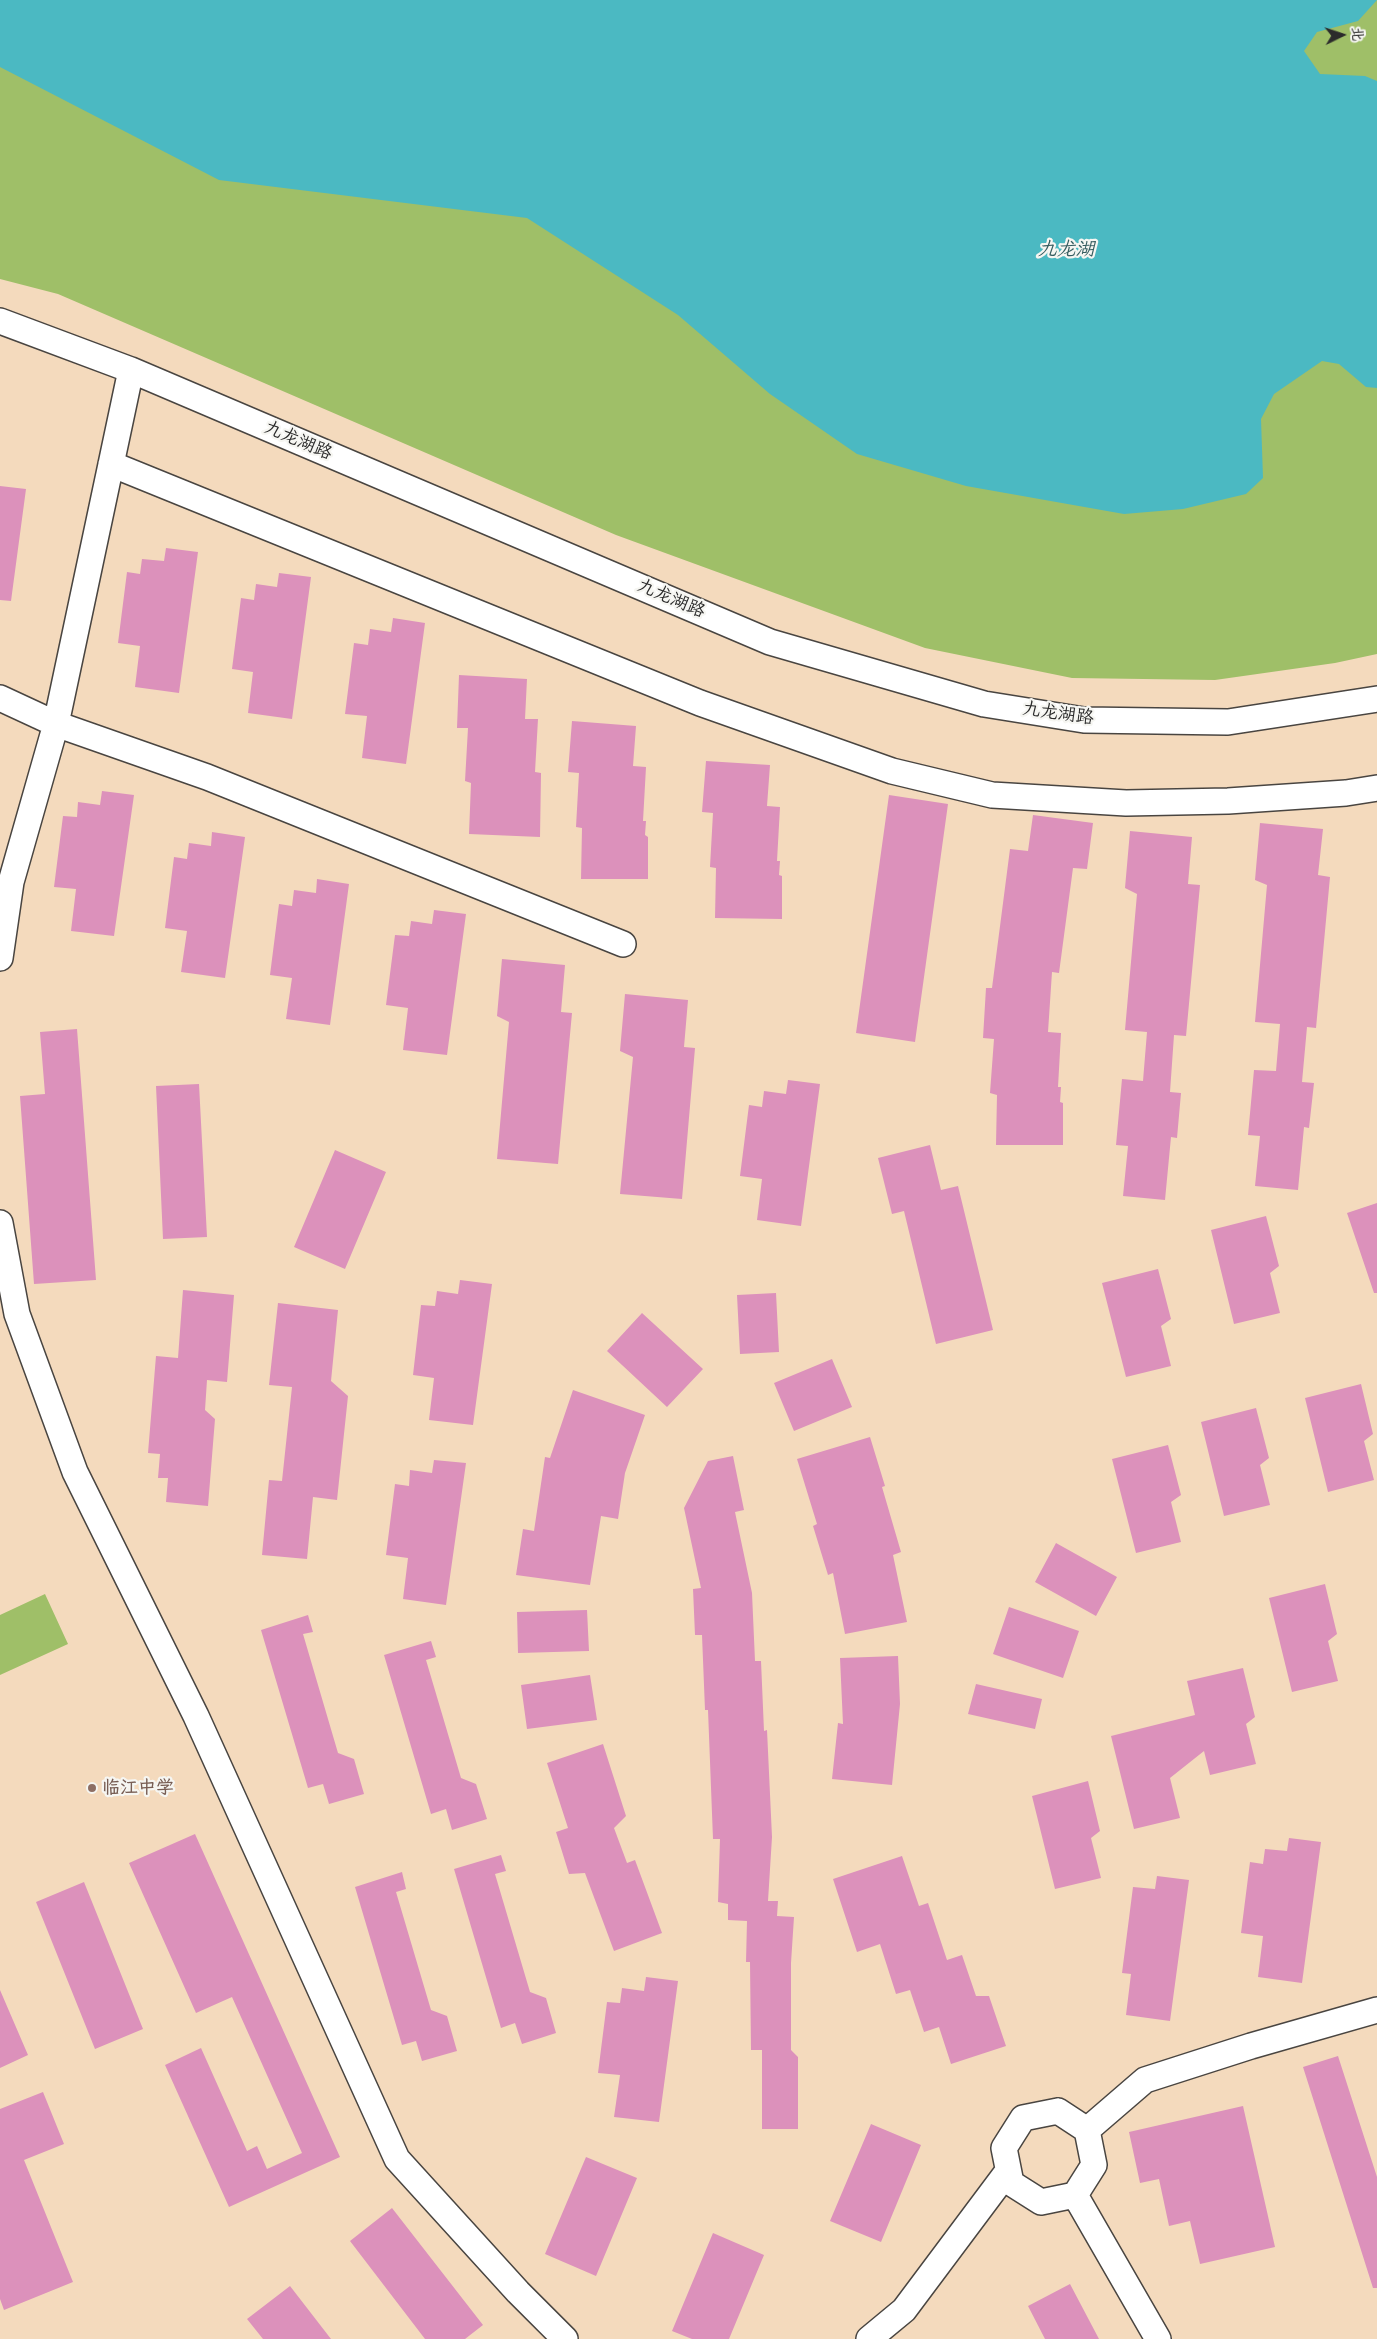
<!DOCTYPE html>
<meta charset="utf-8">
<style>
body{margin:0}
#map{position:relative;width:1377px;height:2339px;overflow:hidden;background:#f4dabd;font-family:Itim,"LXGW WenKai TC",sans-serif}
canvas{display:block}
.north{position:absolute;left:1317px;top:10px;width:50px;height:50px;-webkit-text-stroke:4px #f6f6f2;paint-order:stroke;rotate:86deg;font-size:14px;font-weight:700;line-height:20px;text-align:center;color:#2b2b2b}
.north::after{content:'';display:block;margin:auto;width:18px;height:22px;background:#2b2b2b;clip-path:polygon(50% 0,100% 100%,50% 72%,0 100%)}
</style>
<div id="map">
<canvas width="1377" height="2339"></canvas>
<div class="north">北</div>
</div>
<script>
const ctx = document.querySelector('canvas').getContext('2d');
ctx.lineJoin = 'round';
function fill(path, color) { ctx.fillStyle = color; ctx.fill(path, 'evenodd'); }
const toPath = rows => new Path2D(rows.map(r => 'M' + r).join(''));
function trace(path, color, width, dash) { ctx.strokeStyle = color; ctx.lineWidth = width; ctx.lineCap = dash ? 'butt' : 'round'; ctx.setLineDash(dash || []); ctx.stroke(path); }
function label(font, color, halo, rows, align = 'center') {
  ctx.font = font + ' Itim,"LXGW WenKai TC",sans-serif'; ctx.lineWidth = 4.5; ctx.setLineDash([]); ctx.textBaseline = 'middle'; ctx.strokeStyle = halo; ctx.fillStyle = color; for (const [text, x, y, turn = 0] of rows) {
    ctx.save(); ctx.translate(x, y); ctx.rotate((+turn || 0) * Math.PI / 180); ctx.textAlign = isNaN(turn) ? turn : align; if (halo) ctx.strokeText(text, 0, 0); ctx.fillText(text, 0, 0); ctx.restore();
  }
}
const green = toPath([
 [0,0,1377,0,1377,654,1335,663,1215,680,1072,678,925,648,616,535,58,294,0,279],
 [45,1594,68,1644,0,1675,0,1615]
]);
const water = toPath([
 [0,0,1377,0,1358,21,1317,32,1304,51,1320,74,1365,76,1377,81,1377,388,1366,387,1339,364,1322,361,1274,394,1261,419,1263,478,1246,494,1183,509,1124,514,966,486,857,454,770,394,678,315,527,218,219,180,0,67]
]);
const building = toPath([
 [0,486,26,489,11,601,0,600],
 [166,548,198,552,179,693,135,687,140,646,118,643,127,572,140,574,142,559,164,561],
 [279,573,311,577,292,719,248,713,253,672,232,669,241,598,254,600,256,584,277,587],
 [393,618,425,623,406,764,362,758,367,716,345,714,354,643,368,645,370,629,391,632],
 [459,675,527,679,525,719,538,719,535,772,541,773,540,837,469,834,471,783,465,781,468,728,457,728],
 [572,721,636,726,633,766,646,767,643,821,646,821,645,835,648,837,648,879,581,879,582,828,576,827,579,773,568,772],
 [706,761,770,765,767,806,780,807,777,861,780,861,779,875,782,876,782,919,715,918,716,868,710,867,713,813,702,812],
 [102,791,134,795,114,936,71,931,76,889,54,887,63,816,77,817,78,802,100,805],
 [889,795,948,804,915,1042,856,1033],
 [1033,815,1093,823,1087,869,1073,868,1059,973,1052,972,1048,1032,1061,1033,1058,1087,1061,1087,1060,1102,1063,1103,1063,1145,996,1145,997,1095,990,1093,994,1039,983,1038,986,988,992,988,1010,849,1028,851],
 [1260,823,1323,829,1318,875,1330,877,1316,1028,1307,1027,1302,1082,1314,1083,1309,1128,1304,1127,1298,1190,1255,1186,1260,1136,1248,1135,1254,1070,1276,1071,1280,1024,1255,1022,1267,885,1255,880],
 [1130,831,1192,837,1188,884,1200,885,1186,1036,1174,1035,1170,1092,1181,1093,1177,1138,1171,1137,1165,1200,1123,1196,1128,1146,1116,1145,1122,1079,1143,1081,1147,1032,1125,1030,1137,894,1125,888],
 [212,832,245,837,225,978,181,972,187,931,165,928,174,857,187,859,189,843,211,846],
 [317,879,349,884,330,1025,286,1019,292,978,270,975,279,904,292,906,294,890,316,893],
 [434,910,466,914,447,1055,403,1050,408,1008,386,1005,395,935,409,936,411,921,432,924],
 [502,959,565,965,561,1012,572,1013,558,1164,497,1159,509,1022,497,1016],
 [625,994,688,1000,684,1047,695,1048,682,1199,620,1194,633,1057,620,1051],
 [77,1029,96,1280,34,1284,20,1096,45,1094,40,1032],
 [788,1080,820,1084,801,1226,757,1220,762,1179,740,1176,749,1105,762,1107,764,1091,786,1094],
 [199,1084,207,1237,163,1239,156,1086],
 [930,1145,941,1190,958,1186,993,1330,936,1344,904,1211,892,1214,878,1158],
 [335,1150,386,1172,345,1269,294,1247],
 [1377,1203,1377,1293,1374,1293,1347,1213],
 [1266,1216,1279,1266,1270,1273,1280,1313,1234,1324,1211,1230],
 [1158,1269,1171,1319,1161,1326,1171,1366,1126,1377,1102,1283],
 [460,1280,492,1284,473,1425,429,1420,434,1378,413,1375,421,1305,435,1306,437,1291,458,1294],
 [183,1290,234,1295,227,1382,207,1380,205,1410,215,1419,208,1506,166,1502,168,1478,158,1478,160,1454,148,1453,156,1356,178,1358],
 [776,1293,779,1352,740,1354,737,1295],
 [278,1303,338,1310,331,1381,348,1396,337,1500,313,1497,307,1559,262,1555,269,1480,282,1481,292,1387,269,1385],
 [642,1313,703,1369,667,1407,607,1351],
 [832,1359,852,1407,794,1431,774,1383],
 [1361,1384,1373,1434,1364,1441,1374,1480,1328,1492,1305,1398],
 [573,1390,645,1415,625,1473,618,1519,601,1516,590,1585,516,1575,523,1529,534,1531,545,1457,550,1458],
 [1256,1408,1269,1458,1260,1465,1270,1505,1224,1516,1201,1422],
 [870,1437,885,1486,882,1487,901,1552,893,1555,907,1622,845,1634,833,1573,828,1575,813,1526,817,1524,797,1459],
 [1168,1445,1181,1495,1171,1502,1181,1542,1136,1553,1112,1459],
 [733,1456,744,1510,735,1512,752,1593,755,1661,761,1661,764,1731,767,1730,772,1837,768,1901,778,1901,777,1916,794,1917,791,1963,791,2050,798,2057,798,2129,762,2129,762,2050,751,2050,750,1962,746,1962,747,1921,728,1920,728,1904,718,1902,720,1839,713,1839,708,1710,705,1710,702,1635,695,1635,693,1589,701,1588,684,1508,708,1461],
 [434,1460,466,1463,446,1605,403,1599,408,1558,386,1555,395,1484,409,1486,410,1470,432,1473],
 [1056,1543,1117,1577,1096,1616,1035,1582],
 [1325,1584,1337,1634,1328,1641,1338,1681,1292,1692,1269,1598],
 [1009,1607,1079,1631,1063,1678,993,1654],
 [587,1610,589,1651,518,1653,517,1612],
 [308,1615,313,1632,303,1634,338,1753,354,1759,364,1794,329,1804,323,1784,308,1788,261,1630],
 [431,1641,436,1657,426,1660,461,1778,476,1784,487,1819,452,1830,446,1809,431,1814,384,1655],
 [898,1656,900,1704,892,1785,832,1779,838,1723,843,1724,840,1658],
 [1243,1668,1255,1717,1246,1724,1256,1764,1210,1775,1204,1751,1170,1778,1180,1818,1134,1829,1111,1736,1195,1715,1187,1681],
 [590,1675,597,1720,527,1729,521,1685],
 [976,1684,1042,1699,1035,1729,968,1714],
 [603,1744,626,1816,614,1828,627,1863,635,1860,662,1933,614,1951,585,1873,569,1874,556,1832,568,1828,547,1763],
 [1088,1781,1100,1831,1091,1838,1101,1878,1055,1889,1032,1796],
 [195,1834,340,2157,229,2207,165,2065,201,2048,247,2151,257,2146,267,2169,302,2153,232,1997,196,2013,129,1863],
 [1289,1838,1321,1842,1302,1983,1258,1977,1263,1936,1241,1933,1250,1862,1263,1864,1265,1849,1287,1851],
 [501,1855,506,1871,495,1874,530,1992,546,1998,556,2033,522,2044,515,2023,501,2028,454,1869],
 [902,1856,919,1906,928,1903,947,1960,962,1955,976,1996,989,1996,1006,2046,951,2064,939,2027,924,2032,910,1990,896,1994,880,1944,857,1952,833,1879],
 [402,1872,406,1889,396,1892,431,2010,447,2016,457,2051,422,2061,416,2041,402,2045,355,1887],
 [1157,1876,1189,1880,1170,2021,1126,2015,1131,1974,1122,1973,1133,1887,1155,1889],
 [84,1882,143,2029,95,2049,36,1902],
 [646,1977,678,1981,659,2122,614,2117,620,2075,598,2073,607,2002,620,2003,622,1988,644,1991],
 [0,1990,28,2055,0,2068],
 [1338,2056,1377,2177,1377,2288,1373,2288,1303,2067],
 [43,2092,64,2144,24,2160,73,2282,4,2310,0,2299,0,2109],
 [1243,2106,1275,2247,1200,2264,1190,2221,1169,2226,1159,2179,1140,2183,1129,2132],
 [871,2124,921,2145,881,2242,830,2221],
 [586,2157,637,2178,596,2276,545,2254],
 [392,2208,483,2325,465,2339,425,2339,350,2241],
 [713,2233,764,2255,729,2339,692,2339,672,2331],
 [1070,2284,1099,2339,1045,2339,1028,2306],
 [290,2286,331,2339,263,2339,247,2319]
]);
const minor = toPath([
 [0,321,131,370,770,642,984,704,1084,720,1228,722,1377,699],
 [111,464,700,703,892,771,992,795,1126,803,1228,801,1346,793,1377,788],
 [0,698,56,724,207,777,623,944],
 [0,958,11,882,56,724,131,370],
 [0,1223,17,1314,75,1472,196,1716,397,2159,518,2292,565,2339],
 [1058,2111,1087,2130,1094,2165,1075,2195,1041,2202,1011,2183,1004,2148,1023,2118,1058,2111],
 [1087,2130,1145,2080,1251,2046,1377,2010],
 [1075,2195,1158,2339],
 [869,2339,904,2310,1008,2171]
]);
const markers = [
 [92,1788,5,"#8d6e63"]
];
const streetNames = [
 ["九龙湖路",298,441,23],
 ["九龙湖路",671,599,23],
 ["九龙湖路",1058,714,8]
];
const educationNames = [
 ["临江中学",102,1788]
];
const waterNames = [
 ["九龙湖",1066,250]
];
fill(green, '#9fbf68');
fill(water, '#4bb9c2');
fill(building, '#dc91bb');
trace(minor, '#494541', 28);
trace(minor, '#fff', 25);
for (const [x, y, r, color] of markers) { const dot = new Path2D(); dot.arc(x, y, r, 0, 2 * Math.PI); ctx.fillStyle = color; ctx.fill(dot); trace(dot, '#f6f6f2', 2); }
label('18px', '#2b2b2b', '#f6f6f2', streetNames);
label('bold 18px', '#785e54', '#f6f6f2', educationNames, 'left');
label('italic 19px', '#365d60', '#f6f6f2', waterNames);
</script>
